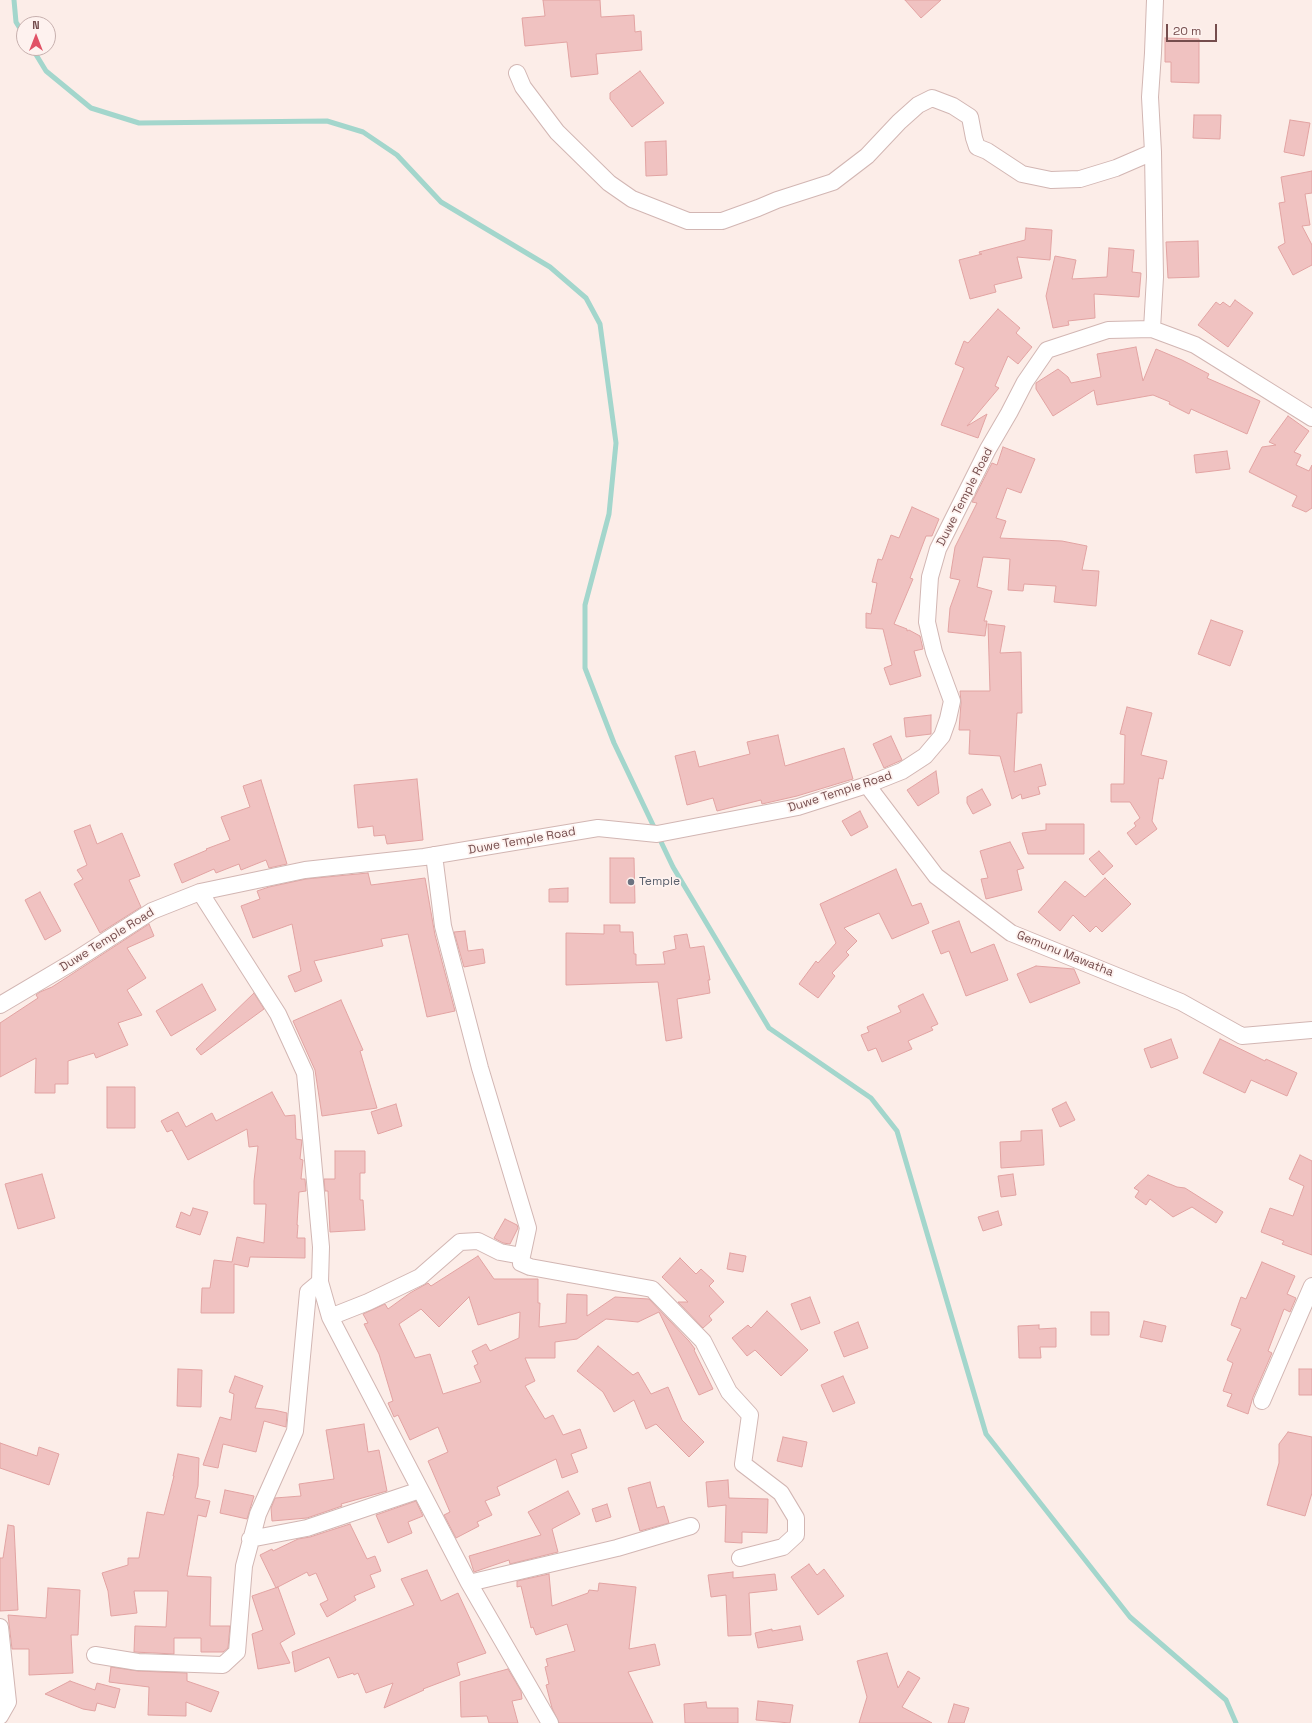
<!DOCTYPE html>
<style>
body{margin:0}
#map{position:relative;width:1312px;height:1723px;overflow:hidden;background:#fcede8;font-family:"Space Grotesk",sans-serif}
canvas{display:block}
.north{position:absolute;left:16px;top:16px;width:40px;height:40px;box-sizing:border-box;background:#fef2ef;border:1px solid #c7b0ae;border-radius:50%;rotate:0deg;font-size:11px;font-weight:700;line-height:16px;text-align:center;color:#754d4d}
.north::after{content:'';display:block;margin:auto;width:14px;height:18px;background:#e15266;clip-path:polygon(50% 0,100% 100%,50% 72%,0 100%)}
.scale{position:absolute;left:1166px;top:24px;width:51px;height:18px;box-sizing:border-box;border:2px solid #754d4d;border-top:0;padding-left:5px;font-size:12px;line-height:14px;white-space:nowrap;color:#754d4d;-webkit-text-stroke:3px #fef2ef;paint-order:stroke}
</style>
<div id="map">
<canvas width="1312" height="1723"></canvas>
<div class="north">N</div>
<div class="scale">20 m</div>
</div>
<script>
const ctx = document.querySelector('canvas').getContext('2d');
ctx.lineJoin = 'round';
const toPath = rows => new Path2D(rows.map(r => 'M' + r).join(''));
function trace(path, color, width, dash) { ctx.strokeStyle = color; ctx.lineWidth = width; ctx.lineCap = dash ? 'butt' : 'round'; ctx.setLineDash(dash || []); ctx.stroke(path); }
function fill(path, color) { ctx.fillStyle = color; ctx.fill(path, 'evenodd'); }
function label(font, color, halo, rows, align = 'center') {
  ctx.font = font + ' "Space Grotesk",sans-serif'; ctx.lineWidth = 3.5; ctx.setLineDash([]); ctx.textBaseline = 'middle'; ctx.strokeStyle = halo; ctx.fillStyle = color; for (const [text, x, y, turn = 0] of rows) {
    ctx.save(); ctx.translate(x, y); ctx.rotate((+turn || 0) * Math.PI / 180); ctx.textAlign = isNaN(turn) ? turn : align; if (halo) ctx.strokeText(text, 0, 0); ctx.fillText(text, 0, 0); ctx.restore();
  }
}
const stream = toPath([
 [14,0,16,22,24,35],
 [32,48,46,71,91,108,139,123,327,121,363,132,397,155,441,202,550,267,586,298,600,324,616,443,609,514,585,605,585,668,614,743,673,867,769,1028,871,1098,897,1131,986,1434,1130,1617,1226,1700,1236,1723]
]);
const building = toPath([
 [543,0,600,0,601,17,634,15,635,32,641,31,642,50,596,54,598,74,571,77,567,42,525,46,522,18,545,16,543,0],
 [905,0,941,0,921,18,905,0],
 [1165,38,1199,39,1199,83,1171,82,1171,62,1165,62,1165,38],
 [640,71,664,103,632,127,610,99,610,93,640,71],
 [1194,115,1221,115,1220,139,1193,138,1194,115],
 [1290,120,1310,123,1304,156,1284,152,1290,120],
 [666,141,667,175,646,176,645,142,666,141],
 [1312,171,1312,193,1305,194,1310,225,1302,226,1312,245,1312,265,1293,275,1278,247,1285,243,1279,203,1285,202,1281,177,1312,171],
 [1026,228,1052,230,1050,260,1017,257,1022,278,994,285,996,292,970,299,959,260,982,254,980,254,979,252,1025,240,1026,228],
 [1198,241,1199,277,1168,278,1166,242,1198,241],
 [1109,248,1134,250,1132,272,1141,273,1139,297,1094,294,1095,318,1068,321,1069,325,1053,328,1046,296,1055,256,1076,260,1072,279,1107,277,1109,248],
 [1235,300,1253,313,1228,347,1198,325,1216,302,1220,305,1223,302,1230,307,1235,300],
 [998,309,1020,328,1016,333,1032,347,1018,364,1008,356,995,386,999,388,967,426,987,414,978,438,941,425,964,368,955,364,964,341,968,343,998,309],
 [1136,347,1143,381,1156,349,1182,360,1209,374,1207,378,1260,401,1247,434,1191,409,1189,414,1169,404,1170,402,1153,395,1097,405,1094,390,1053,416,1036,389,1036,383,1058,369,1068,377,1071,383,1101,377,1097,354,1136,347],
 [1288,416,1309,431,1294,452,1301,455,1296,465,1309,471,1312,465,1312,508,1306,512,1292,506,1297,496,1249,472,1262,447,1276,445,1269,442,1288,416],
 [1003,447,1035,459,1021,493,1007,488,996,518,1006,521,1000,538,1062,541,1087,546,1082,570,1099,571,1096,606,1054,602,1056,586,1024,584,1023,591,1008,590,1010,559,983,557,977,587,992,591,984,621,987,621,985,636,948,632,950,608,960,580,950,578,955,547,977,503,972,502,992,463,997,465,1003,447],
 [1227,451,1230,469,1196,473,1194,455,1227,451],
 [912,507,939,519,932,536,926,536,910,578,913,579,894,624,907,629,907,631,909,630,920,636,923,649,914,651,921,676,890,685,884,668,892,665,883,629,866,628,866,613,871,614,877,583,872,582,878,559,882,560,891,535,899,538,912,507],
 [1211,620,1243,631,1230,666,1198,654,1211,620],
 [988,624,1005,626,1000,653,1021,652,1022,713,1017,713,1014,772,1041,764,1046,785,1038,787,1040,794,1022,799,1021,794,1012,799,1000,756,969,754,970,730,959,730,961,703,960,691,990,691,988,624],
 [1127,707,1152,713,1141,755,1167,761,1163,779,1159,778,1152,821,1157,829,1136,845,1127,833,1136,826,1134,823,1140,818,1130,802,1111,802,1111,784,1124,784,1125,735,1120,734,1127,707],
 [931,715,931,734,906,737,904,718,931,715],
 [778,735,785,766,844,748,853,779,797,796,762,804,761,800,717,811,713,798,687,805,675,756,695,751,699,767,750,754,747,742,778,735],
 [891,736,902,760,884,768,873,744,891,736],
 [936,771,939,793,918,806,907,790,936,771],
 [417,779,423,840,387,844,385,835,374,836,373,826,358,828,354,785,417,779],
 [261,780,287,864,269,868,266,860,241,870,239,864,216,873,214,869,182,883,174,864,207,850,206,849,230,840,221,817,250,807,243,786,261,780],
 [982,789,991,805,973,814,967,803,967,797,982,789],
 [860,811,868,827,851,836,842,821,860,811],
 [1046,824,1084,824,1084,854,1028,854,1022,833,1046,830,1046,824],
 [90,825,97,844,122,833,140,876,129,880,141,907,100,933,74,884,83,879,77,870,87,865,74,831,90,825],
 [1010,842,1024,868,1017,870,1022,890,986,899,981,879,988,878,980,851,1010,842],
 [1099,851,1113,866,1103,875,1089,859,1099,851],
 [610,858,634,858,635,903,610,903,610,858],
 [896,869,912,906,921,903,929,923,892,939,879,913,844,928,857,941,846,952,849,955,832,973,835,976,818,998,799,984,816,961,818,963,836,943,820,904,896,869],
 [368,873,371,885,425,878,435,935,455,1011,427,1017,408,934,381,939,383,946,314,961,322,981,295,992,288,976,301,971,292,924,253,938,241,906,260,899,257,891,269,887,306,879,368,873],
 [1105,878,1131,904,1102,932,1096,926,1090,932,1073,915,1060,931,1038,912,1065,881,1085,897,1105,878],
 [568,888,568,902,549,902,549,889,568,888],
 [40,892,61,931,45,940,25,900,40,892],
 [959,921,971,953,994,944,1008,980,966,996,949,951,941,954,932,931,959,921],
 [149,924,154,936,127,948,146,978,127,990,142,1015,118,1023,128,1045,96,1058,94,1053,68,1061,68,1084,55,1084,55,1093,35,1093,36,1058,0,1077,0,1023,38,998,36,995,40,992,52,987,149,924],
 [604,925,620,925,620,932,633,932,634,954,636,954,636,965,665,964,663,952,676,949,674,936,687,934,690,948,704,946,710,980,708,980,710,993,677,999,682,1038,666,1041,658,982,566,985,566,933,604,934,604,925],
 [465,931,468,951,483,949,485,963,464,967,454,932,465,931],
 [1036,966,1074,969,1080,983,1030,1003,1017,974,1036,966],
 [202,984,216,1010,171,1036,156,1011,202,984],
 [254,993,264,1009,201,1055,196,1049,254,993],
 [923,994,938,1024,931,1027,933,1030,908,1041,912,1049,882,1062,876,1048,868,1051,861,1035,869,1032,867,1027,901,1012,898,1006,923,994],
 [341,1000,363,1050,360,1051,377,1108,322,1116,315,1070,293,1021,341,1000],
 [1171,1039,1178,1058,1151,1068,1144,1049,1171,1039],
 [1220,1039,1265,1061,1266,1059,1297,1073,1287,1096,1251,1080,1245,1093,1203,1073,1220,1039],
 [107,1087,135,1087,135,1128,107,1128,107,1087],
 [272,1092,285,1116,295,1115,296,1139,302,1140,300,1159,303,1160,301,1179,305,1179,306,1191,299,1192,297,1225,298,1225,297,1238,305,1238,305,1258,250,1257,248,1267,234,1264,234,1313,201,1313,202,1288,210,1288,214,1260,232,1262,237,1237,264,1243,266,1204,254,1204,254,1181,258,1146,249,1147,247,1129,188,1160,172,1130,167,1132,161,1121,178,1112,186,1127,212,1113,216,1121,272,1092],
 [1066,1102,1075,1120,1060,1127,1052,1109,1066,1102],
 [396,1104,402,1126,378,1134,371,1112,396,1104],
 [1042,1130,1044,1165,1001,1168,1000,1142,1021,1141,1021,1131,1042,1130],
 [335,1151,365,1151,365,1173,360,1173,360,1200,363,1200,365,1230,330,1232,328,1191,325,1191,324,1179,335,1179,335,1151],
 [1300,1155,1312,1161,1312,1255,1282,1244,1284,1241,1261,1232,1270,1208,1293,1216,1304,1186,1289,1179,1300,1155],
 [42,1174,55,1218,18,1229,5,1184,42,1174],
 [1013,1174,1016,1195,1001,1197,998,1176,1013,1174],
 [1148,1175,1177,1187,1185,1188,1223,1212,1216,1223,1192,1207,1173,1217,1150,1199,1146,1205,1135,1197,1139,1191,1134,1188,1148,1175],
 [193,1208,208,1212,200,1235,176,1227,181,1212,190,1216,193,1208],
 [998,1211,1002,1225,983,1231,978,1217,998,1211],
 [505,1219,517,1225,518,1228,510,1244,503,1243,494,1238,505,1219],
 [730,1253,746,1256,743,1272,727,1269,730,1253],
 [478,1256,494,1279,538,1279,538,1303,540,1303,539,1327,566,1323,567,1294,587,1295,587,1316,615,1297,649,1299,689,1341,695,1349,694,1350,713,1389,699,1395,659,1312,638,1322,606,1319,577,1339,555,1342,555,1358,525,1358,535,1381,525,1386,545,1419,553,1415,563,1435,580,1429,587,1448,571,1454,578,1472,562,1478,556,1459,497,1487,500,1495,485,1501,492,1515,477,1522,479,1526,456,1538,444,1515,450,1512,428,1461,448,1452,438,1427,410,1440,398,1415,394,1417,388,1403,393,1401,379,1354,364,1324,368,1323,363,1314,385,1304,388,1309,410,1293,428,1283,431,1286,478,1256],
 [469,1297,478,1325,520,1312,519,1338,490,1351,486,1344,472,1351,478,1364,474,1366,481,1382,443,1394,430,1354,415,1358,399,1324,421,1309,439,1327,469,1297],
 [680,1258,696,1274,701,1269,714,1281,709,1286,724,1302,709,1316,712,1320,703,1328,678,1302,688,1302,662,1277,680,1258],
 [1262,1262,1295,1276,1287,1294,1296,1298,1290,1312,1284,1309,1268,1351,1272,1353,1253,1397,1248,1414,1227,1406,1232,1394,1223,1391,1233,1363,1227,1360,1241,1329,1231,1325,1241,1297,1246,1299,1262,1262],
 [810,1297,820,1323,801,1330,791,1304,810,1297],
 [767,1311,808,1350,781,1376,755,1350,747,1356,732,1338,748,1325,751,1328,767,1311],
 [1091,1312,1109,1312,1109,1335,1091,1335,1091,1312],
 [1144,1321,1166,1326,1162,1342,1140,1337,1144,1321],
 [858,1322,868,1348,844,1357,834,1332,858,1322],
 [1039,1325,1039,1329,1056,1328,1056,1347,1040,1347,1041,1358,1019,1358,1018,1326,1039,1325],
 [598,1346,633,1375,638,1372,651,1394,668,1387,682,1420,704,1442,689,1457,656,1424,646,1429,634,1400,614,1412,603,1392,577,1371,598,1346],
 [178,1369,202,1370,201,1407,177,1406,178,1369],
 [1299,1369,1312,1369,1312,1395,1299,1395,1299,1369],
 [235,1376,263,1386,255,1408,274,1410,287,1413,286,1427,264,1421,256,1452,223,1444,218,1468,203,1465,220,1417,231,1420,234,1394,229,1392,235,1376],
 [843,1376,855,1403,833,1412,821,1385,843,1376],
 [364,1424,368,1452,379,1450,387,1491,341,1504,342,1506,307,1518,272,1521,271,1508,275,1498,301,1496,299,1484,334,1479,326,1430,364,1424],
 [1288,1432,1312,1437,1312,1493,1305,1516,1267,1505,1279,1463,1279,1444,1288,1432],
 [783,1437,807,1442,802,1467,777,1461,783,1437],
 [0,1443,37,1456,39,1447,59,1454,49,1485,0,1468,0,1443],
 [178,1454,199,1458,198,1486,195,1498,210,1501,206,1517,198,1515,187,1576,211,1577,210,1626,230,1626,228,1648,223,1652,201,1652,201,1638,174,1638,174,1654,134,1652,135,1626,166,1627,168,1591,134,1591,137,1613,111,1616,108,1591,102,1573,128,1565,128,1558,139,1558,147,1512,164,1515,174,1476,173,1476,178,1454],
 [728,1480,729,1498,768,1499,767,1533,742,1532,742,1543,725,1542,726,1505,708,1507,706,1482,728,1480],
 [650,1482,657,1508,664,1506,669,1523,640,1531,628,1488,650,1482],
 [225,1490,254,1496,247,1519,220,1513,225,1490],
 [568,1491,580,1514,552,1529,558,1552,510,1564,509,1560,474,1572,469,1556,541,1535,528,1512,568,1491],
 [416,1501,423,1516,408,1522,412,1533,388,1543,376,1515,416,1501],
 [607,1504,611,1517,596,1522,592,1509,607,1504],
 [350,1524,367,1559,375,1556,381,1571,370,1575,375,1587,354,1596,356,1600,327,1617,320,1604,328,1600,316,1573,309,1576,307,1572,276,1588,260,1555,272,1549,273,1551,298,1539,310,1537,350,1524],
 [8,1525,14,1526,18,1610,0,1611,0,1558,3,1558,8,1525],
 [809,1564,817,1575,824,1569,844,1596,818,1615,791,1577,809,1564],
 [427,1570,441,1601,458,1593,486,1653,457,1663,460,1675,423,1689,424,1690,384,1708,393,1683,366,1693,358,1673,354,1675,353,1673,338,1678,329,1657,295,1672,292,1652,414,1605,401,1579,427,1570],
 [733,1572,733,1578,775,1574,777,1590,749,1593,751,1635,728,1636,726,1595,711,1597,708,1575,733,1572],
 [549,1574,552,1606,588,1593,589,1590,598,1591,599,1583,636,1587,629,1649,655,1644,660,1665,628,1672,653,1723,559,1723,552,1708,546,1685,549,1684,545,1667,548,1666,546,1659,575,1651,567,1624,536,1635,533,1627,531,1628,521,1586,517,1587,517,1581,549,1574],
 [278,1587,295,1634,280,1643,290,1663,258,1669,252,1634,263,1630,252,1596,278,1587],
 [48,1588,80,1590,78,1635,71,1635,73,1673,29,1675,29,1649,12,1649,8,1615,46,1618,48,1588],
 [800,1626,803,1640,758,1648,755,1633,772,1629,772,1631,800,1626],
 [887,1653,898,1688,908,1671,920,1678,902,1707,932,1723,859,1723,867,1697,857,1661,887,1653],
 [111,1667,138,1671,187,1673,187,1681,219,1692,211,1712,186,1702,186,1716,148,1715,149,1687,109,1682,111,1667],
 [508,1669,521,1691,522,1699,512,1701,518,1723,489,1723,487,1716,461,1717,460,1682,508,1669],
 [70,1681,95,1690,97,1683,120,1689,115,1708,97,1703,95,1711,83,1709,45,1694,70,1681],
 [758,1701,793,1705,790,1723,756,1720,758,1701],
 [706,1702,707,1708,738,1708,738,1723,685,1723,684,1704,706,1702],
 [954,1704,969,1708,964,1723,948,1723,954,1704]
]);
const minor = toPath([
 [517,73,523,87,557,132,609,183,632,199,688,221,722,221,758,208,777,200,833,182,867,156,899,122,918,105,932,98,953,106,970,117,974,138,977,147,987,151,1022,174,1051,180,1080,179,1116,168,1153,152],
 [1152,329,1155,277,1153,152,1150,97,1153,53,1155,0],
 [867,785,936,876,1011,933,1181,1002,1242,1036,1312,1030],
 [200,892,278,1014,305,1073,321,1247,320,1282,330,1317,469,1583,550,1723],
 [0,1005,71,963,152,911,200,892,305,870,424,857,598,828,657,834,798,807,867,785,902,771,925,756,942,736,948,719,952,701,934,652,927,622,930,577,938,549,988,449,1009,413,1025,382,1047,350,1108,330,1152,329,1195,345,1312,418],
 [522,1256,521,1263,530,1267,652,1289,703,1341,729,1392,750,1415,743,1464,781,1493,796,1518,796,1535,783,1547,740,1558],
 [330,1317,368,1302,420,1277,460,1242,478,1241,500,1252,522,1256,528,1228,480,1068,443,926,434,855],
 [1262,1401,1312,1286],
 [250,1539,307,1528,420,1490],
 [469,1583,617,1548,691,1526],
 [0,1627,8,1702,0,1716],
 [95,1655,138,1662,223,1665,237,1652,244,1566,258,1514,295,1431,308,1292,320,1282]
]);
const markers = [
 [631,882,4,"#6b7280"]
];
const streetNames = [
 ["Duwe Temple Road",965,497,-63],
 ["Duwe Temple Road",840,792,-18],
 ["Duwe Temple Road",522,841,-10],
 ["Duwe Temple Road",107,940,-32],
 ["Gemunu Mawatha",1065,954,22]
];
const worshipNames = [
 ["Temple",639,882]
];
trace(stream, '#a3d6cc', 5);
fill(building, '#f0c2c1');
trace(building, '#e2a3a2', 1);
trace(minor, '#d2b6b3', 18);
trace(minor, '#fff', 16);
for (const [x, y, r, color] of markers) { const dot = new Path2D(); dot.arc(x, y, r, 0, 2 * Math.PI); ctx.fillStyle = color; ctx.fill(dot); trace(dot, '#fef2ef', 1.5); }
label('12px', '#754d4d', '#fef2ef', streetNames);
label('12px', '#5b616d', '#fef2ef', worshipNames, 'left');
</script>
